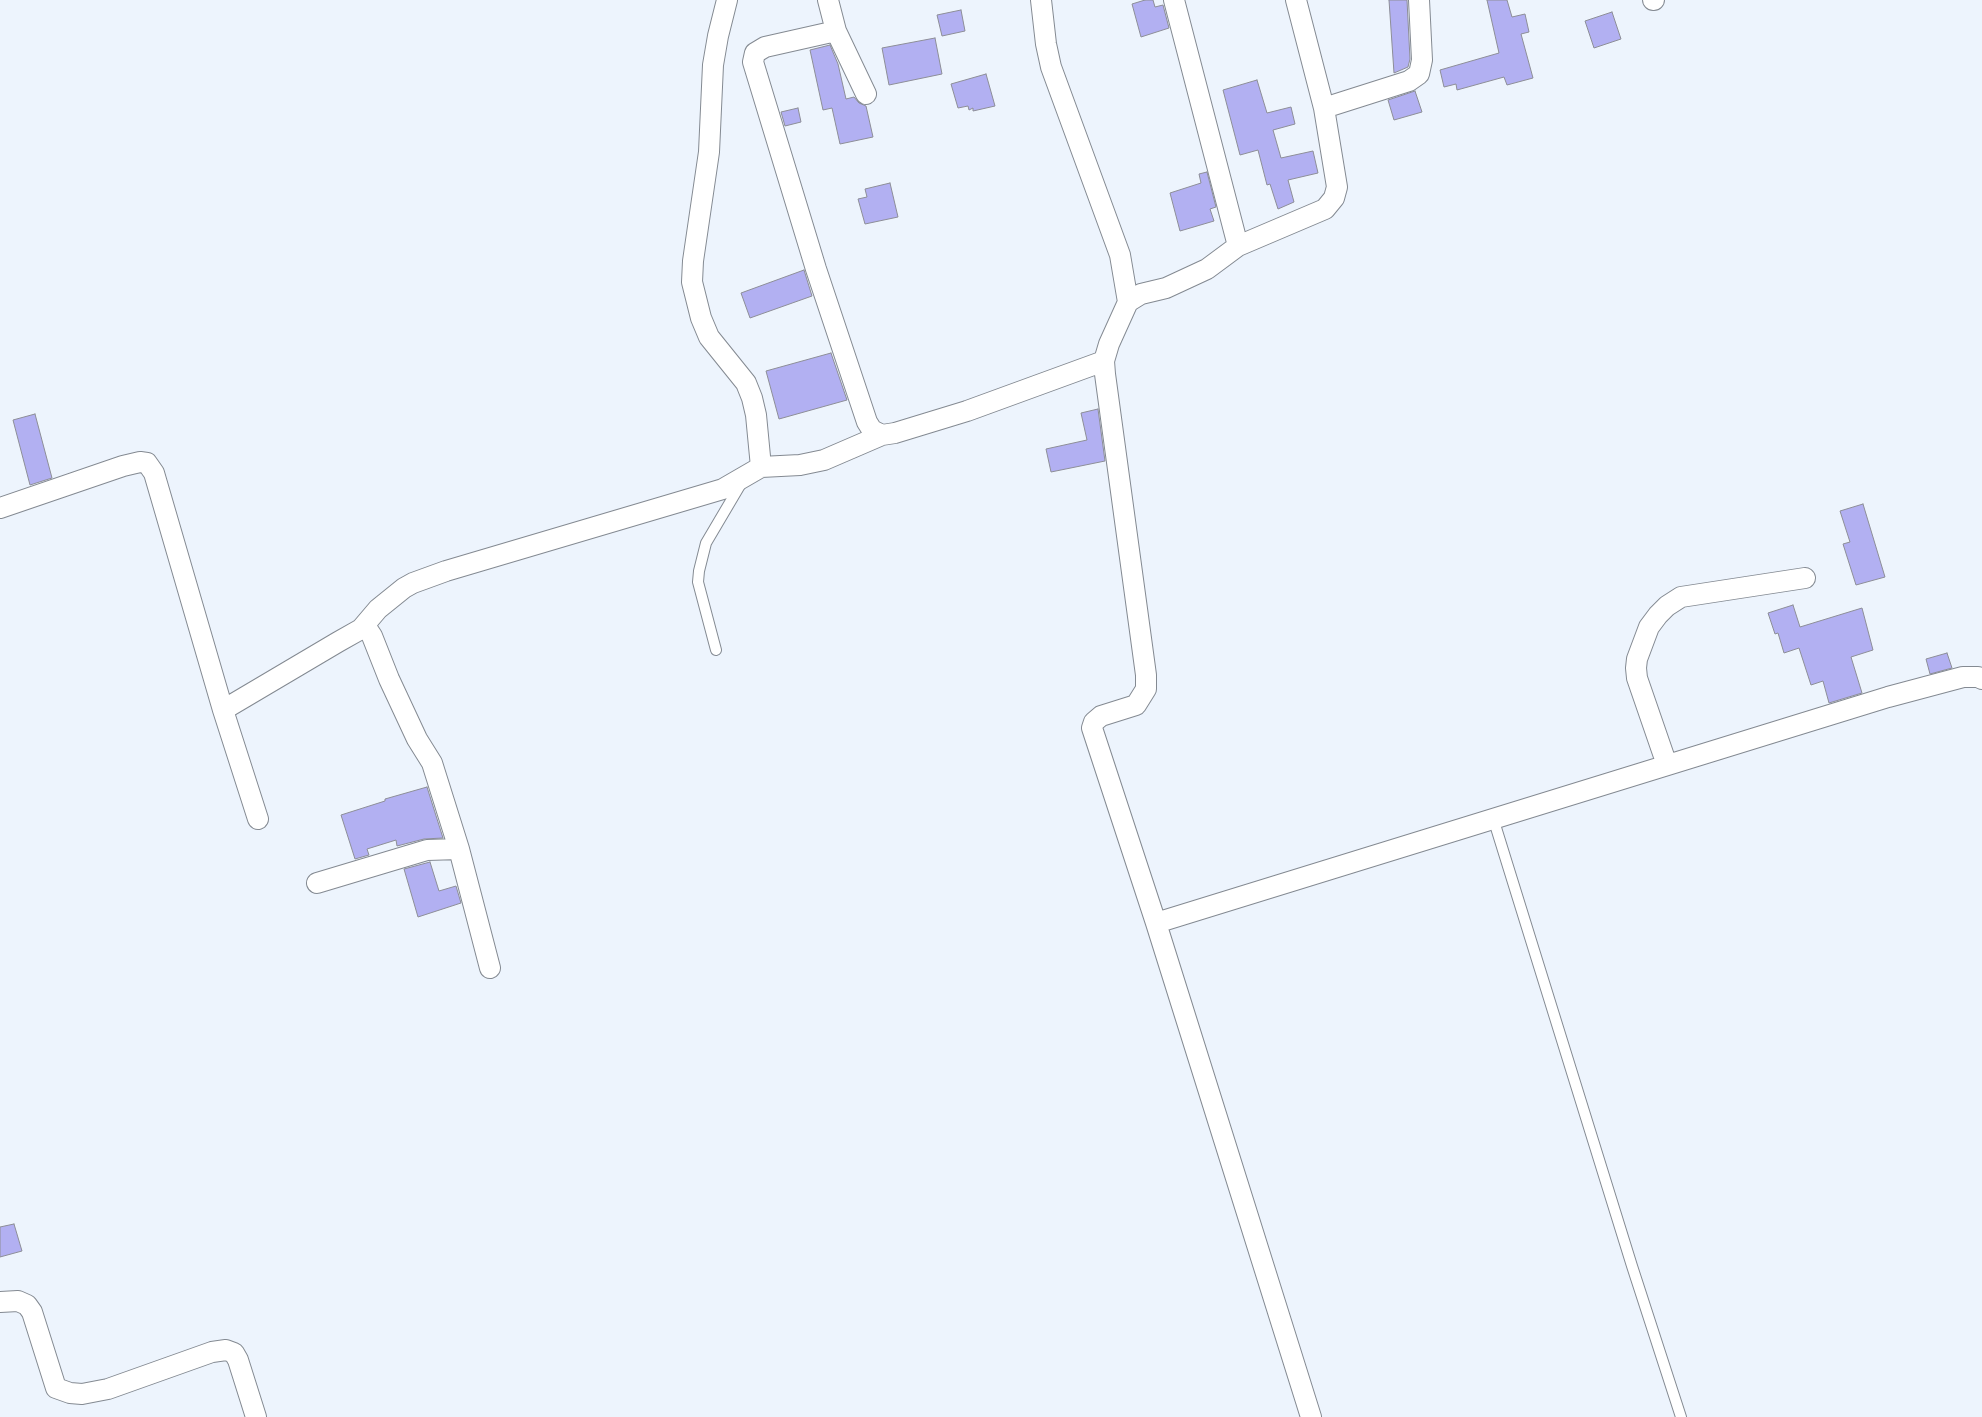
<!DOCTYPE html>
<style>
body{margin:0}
canvas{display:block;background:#edf4fd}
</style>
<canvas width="1982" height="1417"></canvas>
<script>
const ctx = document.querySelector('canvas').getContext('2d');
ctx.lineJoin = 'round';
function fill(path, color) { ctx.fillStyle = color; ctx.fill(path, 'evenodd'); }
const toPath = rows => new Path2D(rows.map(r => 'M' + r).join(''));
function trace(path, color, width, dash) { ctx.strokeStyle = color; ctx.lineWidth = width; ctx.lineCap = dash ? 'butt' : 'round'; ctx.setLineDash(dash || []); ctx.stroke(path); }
const building = toPath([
 [1145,0,1153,0,1155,7,1163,5,1169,28,1141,37,1132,4,1145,0],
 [1389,0,1407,0,1410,59,1408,67,1394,73,1389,0],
 [1487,0,1507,0,1512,17,1525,14,1529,32,1521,34,1533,78,1507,85,1504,77,1457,90,1456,84,1444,87,1440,70,1499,53,1487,0],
 [961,10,965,31,942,36,937,15,961,10],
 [1612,12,1621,39,1594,48,1585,21,1612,12],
 [935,38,942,74,889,85,882,48,935,38],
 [830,45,838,64,846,99,854,97,859,103,866,106,873,137,840,144,832,108,823,110,810,50,830,45],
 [986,74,995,106,973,111,973,108,969,110,968,106,958,108,951,84,986,74],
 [1257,80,1267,113,1291,107,1295,124,1273,130,1281,158,1313,151,1318,173,1288,180,1294,202,1278,209,1270,184,1267,185,1258,150,1240,155,1223,90,1257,80],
 [1415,91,1422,112,1394,120,1388,100,1415,91],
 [798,108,801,122,785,126,781,112,798,108],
 [1207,172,1216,207,1210,209,1214,221,1180,231,1170,193,1201,183,1199,174,1207,172],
 [890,183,898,217,865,224,858,199,867,197,865,189,890,183],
 [804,270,812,296,750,318,741,293,804,270],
 [831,353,847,400,779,419,766,371,831,353],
 [1098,409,1105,461,1051,472,1046,449,1087,440,1081,413,1098,409],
 [35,414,52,478,30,485,13,420,35,414],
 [1863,504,1885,577,1856,585,1843,544,1850,542,1840,511,1863,504],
 [1793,605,1800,627,1862,608,1873,650,1851,657,1862,693,1829,703,1823,681,1811,685,1799,648,1784,653,1778,633,1775,634,1768,613,1793,605],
 [1947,653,1952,668,1930,674,1926,659,1947,653],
 [427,787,443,838,424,839,397,846,396,840,367,849,369,855,355,859,341,815,385,801,385,799,427,787],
 [430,862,439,891,456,886,461,903,418,917,404,869,430,862],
 [14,1224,22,1251,0,1257,0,1227,14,1224]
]);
const service = toPath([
 [716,650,698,582,699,571,706,543,742,482],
 [1493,818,1632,1266,1681,1417]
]);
const minor = toPath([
 [727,0,718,36,713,65,709,152,693,261,692,282,701,318,709,337,746,383,752,398,756,415,761,467],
 [828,0,836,31,866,94],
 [1041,0,1046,44,1051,67,1120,255,1128,302,1109,344,1104,361,1105,374,1146,675,1146,689,1136,705,1101,716,1094,722,1092,728,1156,923,1311,1417],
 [1174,0,1238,246],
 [1653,0,1654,0],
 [836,31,765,47,755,53,753,62,816,269,867,422,872,430,882,435,895,433,967,411,1104,361],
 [1324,108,1409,81,1419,74,1422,60,1419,0],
 [1128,302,1141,294,1166,288,1207,269,1238,246,1325,209,1334,198,1337,187,1324,108,1296,0],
 [0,508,123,466,140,462,147,463,154,473,223,710,258,819],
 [361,629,378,609,404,588,413,583,446,571,723,489,761,467,800,465,824,460,882,435],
 [223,710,338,642,361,629,368,630,372,636,389,679,417,739,432,763,459,849,490,968],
 [1667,765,1637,678,1636,668,1637,659,1649,627,1658,615,1667,606,1681,597,1805,578],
 [317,883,427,850,459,849],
 [1156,923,1888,697,1963,677,1978,677,1982,679],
 [0,1302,18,1301,27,1305,32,1312,56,1388,70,1393,82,1394,108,1389,212,1352,226,1350,234,1353,238,1360,256,1417]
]);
fill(building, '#b2b0f2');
trace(building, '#8d8e97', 1);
trace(service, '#848a92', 12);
trace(minor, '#848a92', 22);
trace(service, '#fff', 10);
trace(minor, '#fff', 20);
</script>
